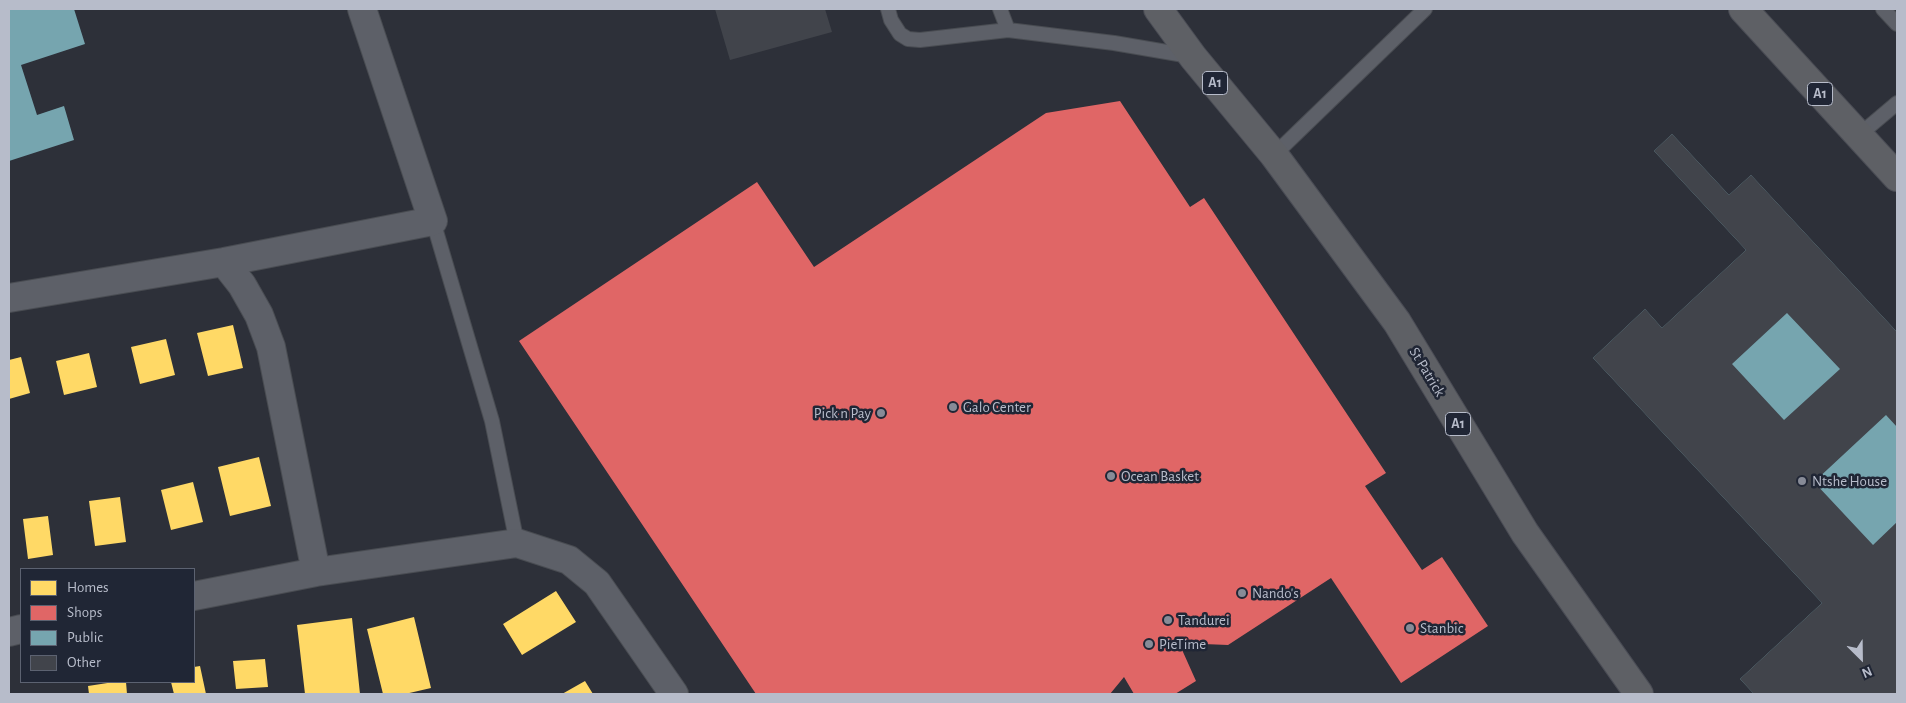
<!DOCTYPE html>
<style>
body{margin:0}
#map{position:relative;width:1906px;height:703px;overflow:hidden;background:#2d3039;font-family:"Alegreya Sans",sans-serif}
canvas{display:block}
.frame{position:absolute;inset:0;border:10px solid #b7bcca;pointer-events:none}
.legend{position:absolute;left:20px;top:568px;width:175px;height:115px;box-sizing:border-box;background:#202635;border:1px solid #5c6271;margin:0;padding:6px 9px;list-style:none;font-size:15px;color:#b7bcca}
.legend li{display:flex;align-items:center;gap:10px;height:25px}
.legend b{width:25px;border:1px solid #5c6271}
.north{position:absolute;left:1836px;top:633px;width:50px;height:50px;-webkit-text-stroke:4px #202635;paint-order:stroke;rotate:157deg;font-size:14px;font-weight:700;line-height:20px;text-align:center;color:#b7bcca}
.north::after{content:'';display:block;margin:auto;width:18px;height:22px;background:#b7bcca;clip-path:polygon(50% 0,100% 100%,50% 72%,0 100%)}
</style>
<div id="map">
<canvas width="1906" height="703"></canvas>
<div class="frame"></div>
<ul class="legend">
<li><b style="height:14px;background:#ffd966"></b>Homes</li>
<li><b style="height:14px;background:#e06666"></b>Shops</li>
<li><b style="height:14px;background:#76a5af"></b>Public</li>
<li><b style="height:14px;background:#41444b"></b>Other</li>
</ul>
<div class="north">N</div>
</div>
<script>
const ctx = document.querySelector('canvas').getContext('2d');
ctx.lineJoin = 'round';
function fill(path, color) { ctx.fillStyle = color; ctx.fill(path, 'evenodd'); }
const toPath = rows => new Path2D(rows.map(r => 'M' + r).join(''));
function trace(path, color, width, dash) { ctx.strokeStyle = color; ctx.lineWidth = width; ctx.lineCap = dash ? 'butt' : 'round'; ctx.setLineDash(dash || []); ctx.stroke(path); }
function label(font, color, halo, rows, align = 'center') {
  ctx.font = font + ' "Alegreya Sans",sans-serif'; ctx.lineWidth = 5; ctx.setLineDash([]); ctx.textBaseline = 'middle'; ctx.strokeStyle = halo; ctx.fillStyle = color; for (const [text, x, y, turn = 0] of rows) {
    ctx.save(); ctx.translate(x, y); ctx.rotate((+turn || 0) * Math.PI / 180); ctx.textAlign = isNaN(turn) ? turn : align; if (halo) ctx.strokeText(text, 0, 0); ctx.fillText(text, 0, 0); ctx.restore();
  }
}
const homes = toPath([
 [233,325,243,368,208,376,197,333],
 [166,339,175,375,140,384,131,347],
 [89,353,97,387,64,395,56,361],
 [21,357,30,393,9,399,9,360],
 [259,457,271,506,230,516,218,467],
 [193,482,203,522,171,530,161,490],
 [120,497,126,542,95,546,89,501],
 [48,516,53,555,28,559,23,519],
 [556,591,576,622,522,655,503,624],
 [414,617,431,688,405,694,383,694,367,629],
 [352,618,360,694,305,694,297,625],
 [265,659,268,687,236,689,233,661],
 [200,666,206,694,174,694,171,682,194,682,194,667],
 [585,681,593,694,562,694],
 [114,682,126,682,127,694,89,694,88,686]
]);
const shops = toPath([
 [1120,101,1190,207,1204,198,1386,473,1365,486,1422,570,1442,557,1488,626,1401,683,1331,578,1228,645,1179,643,1196,681,1175,694,1134,694,1124,677,1110,694,756,694,519,341,757,182,814,267,1046,113]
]);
const public = toPath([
 [9,9,74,9,85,44,21,65,37,115,64,106,74,140,9,161],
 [1672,134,1729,195,1751,175,1897,332,1897,694,1754,694,1740,679,1822,603,1593,358,1645,309,1662,328,1746,250,1654,151]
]);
const building = toPath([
 [715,9,825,9,832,32,730,60],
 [1672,134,1729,195,1751,175,1897,332,1897,427,1886,415,1814,482,1873,545,1897,522,1897,694,1754,694,1740,679,1822,603,1593,358,1645,309,1662,328,1746,250,1654,151],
 [1787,313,1840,369,1784,420,1732,364]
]);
const service = toPath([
 [888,9,891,20,900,34,908,39,920,40,1008,30,1114,43,1190,56],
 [1000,9,1008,30],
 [1883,9,1897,24],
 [1858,136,1897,103],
 [1274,155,1425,9],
 [433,221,492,421,517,543]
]);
const minor = toPath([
 [224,262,242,285,259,315,271,347,316,572],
 [9,298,224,262,433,221,362,9],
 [194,596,316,572,517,543,569,560,597,583,674,694],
 [9,632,21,629]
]);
const trunk = toPath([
 [1158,9,1193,57,1274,155,1397,322,1525,533,1639,694],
 [1743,9,1897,177]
]);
const markers = [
 [953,407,5,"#878b97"],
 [881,413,5,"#878b97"],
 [1111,476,5,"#878b97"],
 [1802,481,5,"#878b97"],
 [1242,593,5,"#878b97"],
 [1168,620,5,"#878b97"],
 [1410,628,5,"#878b97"],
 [1149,644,5,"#878b97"]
];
const shields = [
 [1215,83,25],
 [1820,94,25],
 [1458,424,25]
];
const shieldNames = [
 ["A1",1215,83],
 ["A1",1820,94],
 ["A1",1458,424]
];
const streetNames = [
 ["St Patrick",1427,372,59]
];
const poiNames = [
 ["Galo Center",963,407],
 ["Pick n Pay",871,413,"right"],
 ["Ocean Basket",1121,476],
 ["Ntshe House",1812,481],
 ["Nando's",1252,593],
 ["Tandurei",1178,620],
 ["Stanbic",1420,628],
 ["PieTime",1159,644]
];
fill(homes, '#ffd966');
fill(shops, '#e06666');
fill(public, '#76a5af');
fill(building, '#41444b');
trace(service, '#494c52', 16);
trace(minor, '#494c52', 30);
trace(trunk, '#4a4c55', 30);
trace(service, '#5d6068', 14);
trace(minor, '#5d6068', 28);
trace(trunk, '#5e6065', 28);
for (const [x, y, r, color] of markers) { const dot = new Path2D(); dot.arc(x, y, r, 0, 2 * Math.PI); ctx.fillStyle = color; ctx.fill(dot); trace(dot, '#202635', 2); }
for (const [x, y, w] of shields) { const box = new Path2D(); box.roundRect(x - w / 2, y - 11.5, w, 23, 4); ctx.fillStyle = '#202635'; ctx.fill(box); trace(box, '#b7bcca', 1); }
label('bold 14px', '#b7bcca', null, shieldNames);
label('15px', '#b7bcca', '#202635', streetNames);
label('15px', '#b7bcca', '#202635', poiNames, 'left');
</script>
